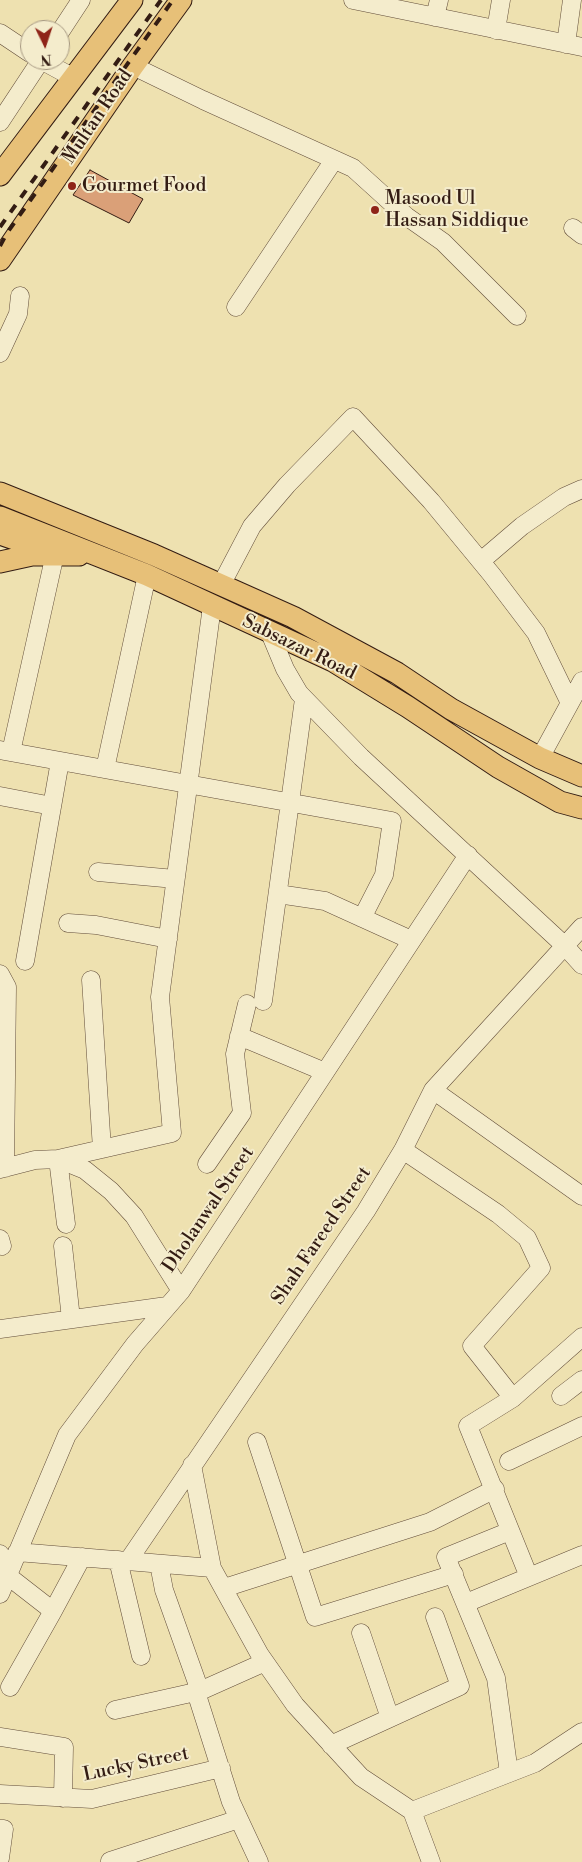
<!DOCTYPE html>
<style>
body{margin:0}
#map{position:relative;width:582px;height:1862px;overflow:hidden;background:#eee1b0;font-family:"Libre Bodoni",serif}
canvas{display:block}
.north{position:absolute;left:20px;top:20px;width:50px;height:50px;box-sizing:border-box;background:#f4eccc;border:1px solid #a79982;border-radius:50%;rotate:176deg;font-size:14px;font-weight:700;line-height:20px;text-align:center;color:#331c13}
.north::after{content:'';display:block;margin:auto;width:18px;height:22px;background:#8f2418;clip-path:polygon(50% 0,100% 100%,50% 72%,0 100%)}
</style>
<div id="map">
<canvas width="582" height="1862"></canvas>
<div class="north">N</div>
</div>
<script>
const ctx = document.querySelector('canvas').getContext('2d');
ctx.lineJoin = 'round';
function fill(path, color) { ctx.fillStyle = color; ctx.fill(path, 'evenodd'); }
const toPath = rows => new Path2D(rows.map(r => 'M' + r).join(''));
function trace(path, color, width, dash) { ctx.strokeStyle = color; ctx.lineWidth = width; ctx.lineCap = dash ? 'butt' : 'round'; ctx.setLineDash(dash || []); ctx.stroke(path); }
function label(font, color, halo, rows, align = 'center') {
  ctx.font = font + ' "Libre Bodoni",serif'; ctx.lineWidth = 4; ctx.setLineDash([]); ctx.textBaseline = 'middle'; ctx.strokeStyle = halo; ctx.fillStyle = color; for (const [text, x, y, turn = 0] of rows) {
    ctx.save(); ctx.translate(x, y); ctx.rotate((+turn || 0) * Math.PI / 180); ctx.textAlign = isNaN(turn) ? turn : align; if (halo) ctx.strokeText(text, 0, 0); ctx.fillText(text, 0, 0); ctx.restore();
  }
}
const building = toPath([
 [90,170,143,199,129,223,73,195,90,170]
]);
const minor = toPath([
 [353,0,582,47],
 [435,17,439,0],
 [496,30,501,0],
 [60,32,81,0],
 [0,33,30,53],
 [566,44,572,0],
 [133,66,203,100,353,168,406,216,443,242,517,316],
 [0,122,41,60,74,78],
 [573,228,582,235],
 [236,307,334,160],
 [0,353,18,314,20,296],
 [481,561,522,526,564,497,582,489],
 [221,585,252,526,287,485,353,417,431,501,492,575,536,633,569,701],
 [270,633,285,669,299,693,361,757,564,945,582,965],
 [0,750,392,821,384,875,362,918],
 [11,752,55,554],
 [540,758,582,681],
 [105,769,147,575],
 [0,796,52,806],
 [98,872,175,879],
 [278,894,325,901,411,940],
 [68,923,96,925,168,939],
 [25,961,60,761],
 [0,974,7,987,5,1168],
 [91,980,102,1149],
 [263,1001,304,699],
 [239,1036,325,1072],
 [433,1090,582,1196],
 [403,1150,498,1214,527,1238,541,1268,472,1346,513,1398],
 [207,1164,242,1113,235,1054,247,1004],
 [0,1169,35,1160,58,1159,85,1170,111,1191,134,1216,181,1291],
 [66,1224,58,1159,172,1133,160,997,212,606],
 [0,1239,2,1246],
 [63,1246,71,1319],
 [0,1329,167,1306],
 [561,1396,582,1380],
 [257,1442,315,1617,454,1574],
 [509,1461,582,1426],
 [192,1465,212,1568],
 [17,1552,212,1568,260,1655,295,1705,361,1777,412,1811,431,1862],
 [0,1554,3,1583],
 [118,1560,141,1656],
 [128,1561,366,1211,403,1150,433,1090,582,927],
 [159,1564,164,1590,200,1691],
 [8,1576,53,1611,10,1687],
 [529,1577,468,1426,513,1398,582,1337],
 [224,1588,430,1522,495,1489],
 [0,1594,67,1435,135,1344,181,1291,468,855],
 [466,1603,582,1555],
 [53,1611,82,1557],
 [361,1633,390,1718],
 [196,1692,231,1802,259,1862],
 [115,1710,200,1691,265,1662],
 [0,1737,64,1747,63,1798],
 [331,1745,460,1686,435,1617],
 [509,1773,496,1678,446,1557,510,1531],
 [0,1794,92,1799,221,1768],
 [412,1811,535,1763,582,1732],
 [0,1829,4,1829,0,1858],
 [110,1861,239,1819]
]);
const major = toPath([
 [0,175,132,0],
 [0,260,133,66,181,0],
 [0,493,154,555,293,617,397,673,451,709,540,758,582,776],
 [0,517,147,575,333,661,408,707,498,767,560,802,582,808],
 [0,534,32,545],
 [0,562,32,555,79,555]
]);
const rail = toPath([
 [0,227,161,0],
 [0,246,7,233,173,0]
]);
const markers = [
 [72,186,5,"#8f2418"],
 [375,210,5,"#8f2418"]
];
const streetNames = [
 ["Multan Road",98,117,-56],
 ["Sabsazar Road",299,648,26],
 ["Dholanwal Street",209,1210,-56],
 ["Shah Fareed Street",322,1236,-56],
 ["Lucky Street",136,1765,-12]
];
const poiNames = [
 ["Gourmet Food",82,186],
 ["Masood Ul",385,199],
 ["Hassan Siddique",385,221]
];
fill(building, '#daa078');
trace(building, '#331c13', 1);
trace(minor, '#624d3a', 19);
trace(major, '#331c13', 23);
trace(minor, '#f4eccc', 18);
trace(major, '#e7c078', 21);
trace(rail, '#331c13', 4, [9, 9]);
for (const [x, y, r, color] of markers) { const dot = new Path2D(); dot.arc(x, y, r, 0, 2 * Math.PI); ctx.fillStyle = color; ctx.fill(dot); trace(dot, '#f4eccc', 2); }
label('19px', '#331c13', '#f4eccc', streetNames);
label('19px', '#331c13', '#f4eccc', poiNames, 'left');
</script>
